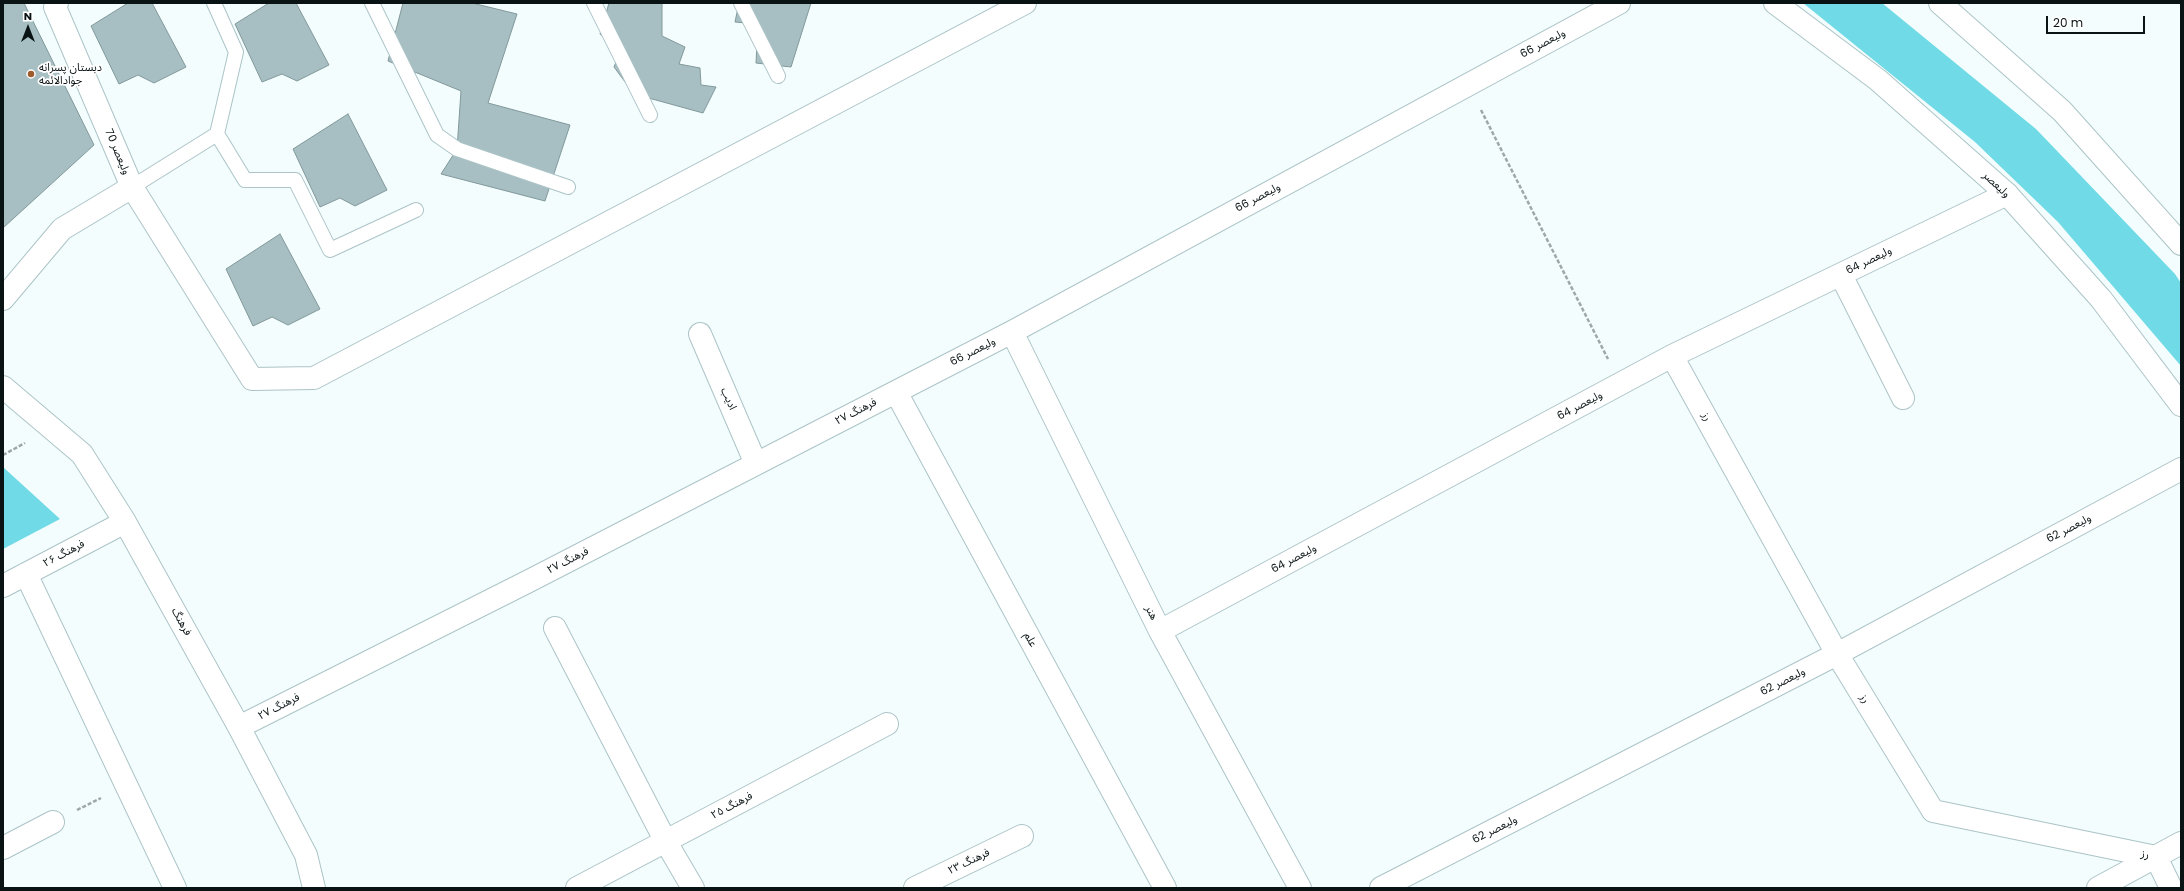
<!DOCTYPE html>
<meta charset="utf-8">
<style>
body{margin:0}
#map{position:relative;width:2184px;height:891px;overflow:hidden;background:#f3fdfe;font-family:Poppins,sans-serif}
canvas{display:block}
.frame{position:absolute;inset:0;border:4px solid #0a1314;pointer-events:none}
.north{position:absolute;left:8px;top:8px;width:40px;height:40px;-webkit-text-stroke:3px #fff;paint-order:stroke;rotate:0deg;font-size:11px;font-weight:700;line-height:16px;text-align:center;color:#0a1314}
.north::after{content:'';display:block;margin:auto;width:14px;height:18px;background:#0a1314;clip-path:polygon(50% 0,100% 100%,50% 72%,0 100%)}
.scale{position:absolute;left:2046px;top:16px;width:99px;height:18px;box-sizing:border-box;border:2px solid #0a1314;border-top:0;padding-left:5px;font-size:12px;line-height:14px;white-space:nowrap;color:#0a1314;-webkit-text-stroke:3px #fff;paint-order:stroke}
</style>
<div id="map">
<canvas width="2184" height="891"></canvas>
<div class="frame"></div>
<div class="north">N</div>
<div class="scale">20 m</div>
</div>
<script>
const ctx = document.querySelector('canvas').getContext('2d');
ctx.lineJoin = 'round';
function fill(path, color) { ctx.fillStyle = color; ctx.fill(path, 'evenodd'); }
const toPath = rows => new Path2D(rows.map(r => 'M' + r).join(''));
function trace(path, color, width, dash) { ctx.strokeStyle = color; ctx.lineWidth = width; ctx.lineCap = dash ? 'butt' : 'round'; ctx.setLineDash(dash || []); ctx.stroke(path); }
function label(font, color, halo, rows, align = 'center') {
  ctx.font = font + ' Poppins,"Noto Sans Arabic",sans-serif'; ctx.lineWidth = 3.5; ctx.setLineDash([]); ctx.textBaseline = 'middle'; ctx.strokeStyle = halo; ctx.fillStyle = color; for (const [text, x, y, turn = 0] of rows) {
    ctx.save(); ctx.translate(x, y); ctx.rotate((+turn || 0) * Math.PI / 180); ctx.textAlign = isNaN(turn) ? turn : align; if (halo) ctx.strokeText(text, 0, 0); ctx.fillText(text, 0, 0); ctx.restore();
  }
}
const green = toPath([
 [1803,3,1882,3,2036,129,2175,274,2181,283,2181,366,2058,222,1975,142],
 [3,467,60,519,3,549]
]);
const building = toPath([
 [3,3,24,3,94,145,3,228,3,3],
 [128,3,152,3,186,67,154,83,138,75,119,84,91,26,128,3],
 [269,3,296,3,329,65,297,81,282,74,262,82,235,24,269,3],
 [403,3,472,3,517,14,488,103,570,125,545,201,441,174,457,149,461,91,388,61,403,3],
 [609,3,662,3,662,36,685,47,679,64,700,68,701,85,716,87,703,113,634,94,614,67,621,50,600,34,609,3],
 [739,3,811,3,791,67,756,63,758,24,735,22,739,3],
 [348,114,387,190,355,206,340,198,320,207,293,149,348,114],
 [280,234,320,309,288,325,272,317,253,326,226,269,280,234]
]);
const path = toPath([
 [1481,110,1608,359],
 [3,455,25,443],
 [77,810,101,798]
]);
const service = toPath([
 [372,3,437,135,457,149,568,187],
 [594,3,650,115],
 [741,3,778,76],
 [217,134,245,180,295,180,330,250,416,210],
 [132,187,217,134,236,52,214,3]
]);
const minor = toPath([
 [132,187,252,379,314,378,1025,3],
 [1841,275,1903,398],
 [3,299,62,229,132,187,55,7,57,3],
 [1012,332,1160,631,1300,888],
 [700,334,756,464],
 [1672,356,1837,654,1933,811,2156,857,2171,888],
 [3,387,82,454,125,522,239,727,306,855,314,888],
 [896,392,1165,888],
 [26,574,175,888],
 [3,586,125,522],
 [555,628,666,842,693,888],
 [1160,631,1672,356,2007,194],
 [239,727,529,581,1012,332,1619,3],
 [3,848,53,822],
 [577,888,887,724],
 [915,888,1022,836],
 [1381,888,1837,654,2181,469],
 [2098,888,2181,843]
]);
const secondary = toPath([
 [1775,3,1878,80,2007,194,2101,299,2181,405],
 [1940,3,2062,111,2181,244]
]);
const markers = [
 [31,74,4,"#9e5c2a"]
];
const streetNames = [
 ["ولیعصر 66",1543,44,-28],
 ["ولیعصر 70",117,152,67],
 ["ولیعصر",1996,185,43],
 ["ولیعصر 66",1258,198,-28],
 ["ولیعصر 64",1869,261,-26],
 ["ولیعصر 66",973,352,-27],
 ["ادیب",728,399,66],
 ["ولیعصر 64",1580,406,-28],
 ["فرهنگ ۲۷",856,412,-27],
 ["رز",1706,417,61],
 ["ولیعصر 62",2069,529,-28],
 ["فرهنگ ۲۶",64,554,-28],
 ["ولیعصر 64",1294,559,-28],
 ["فرهنگ ۲۷",568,561,-27],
 ["هنر",1151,613,64],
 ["فرهنگ",181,622,61],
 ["علم",1030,640,62],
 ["ولیعصر 62",1783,682,-27],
 ["رز",1864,699,58],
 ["فرهنگ ۲۷",279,707,-27],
 ["فرهنگ ۲۵",732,806,-28],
 ["ولیعصر 62",1495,830,-27],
 ["رز",2145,855,12],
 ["فرهنگ ۲۳",969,862,-26]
];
const poiNames = [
 ["دبستان پسرانه",39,68],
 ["جوادالائمه",39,81]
];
fill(green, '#70dae6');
fill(building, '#a7bfc2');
trace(building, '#81989a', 1);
trace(service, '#acc4c7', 16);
trace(minor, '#acc4c7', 24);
trace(secondary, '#acc4c7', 24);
trace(path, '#9ea8a9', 2.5, [4, 2]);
trace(service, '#fff', 14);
trace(minor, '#fff', 22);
trace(secondary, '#fff', 22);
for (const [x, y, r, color] of markers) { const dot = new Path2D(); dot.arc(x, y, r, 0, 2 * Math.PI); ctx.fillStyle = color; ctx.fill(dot); trace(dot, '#fff', 1.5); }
label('11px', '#0a1314', '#fff', streetNames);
label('11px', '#0a1314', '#fff', poiNames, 'left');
</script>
